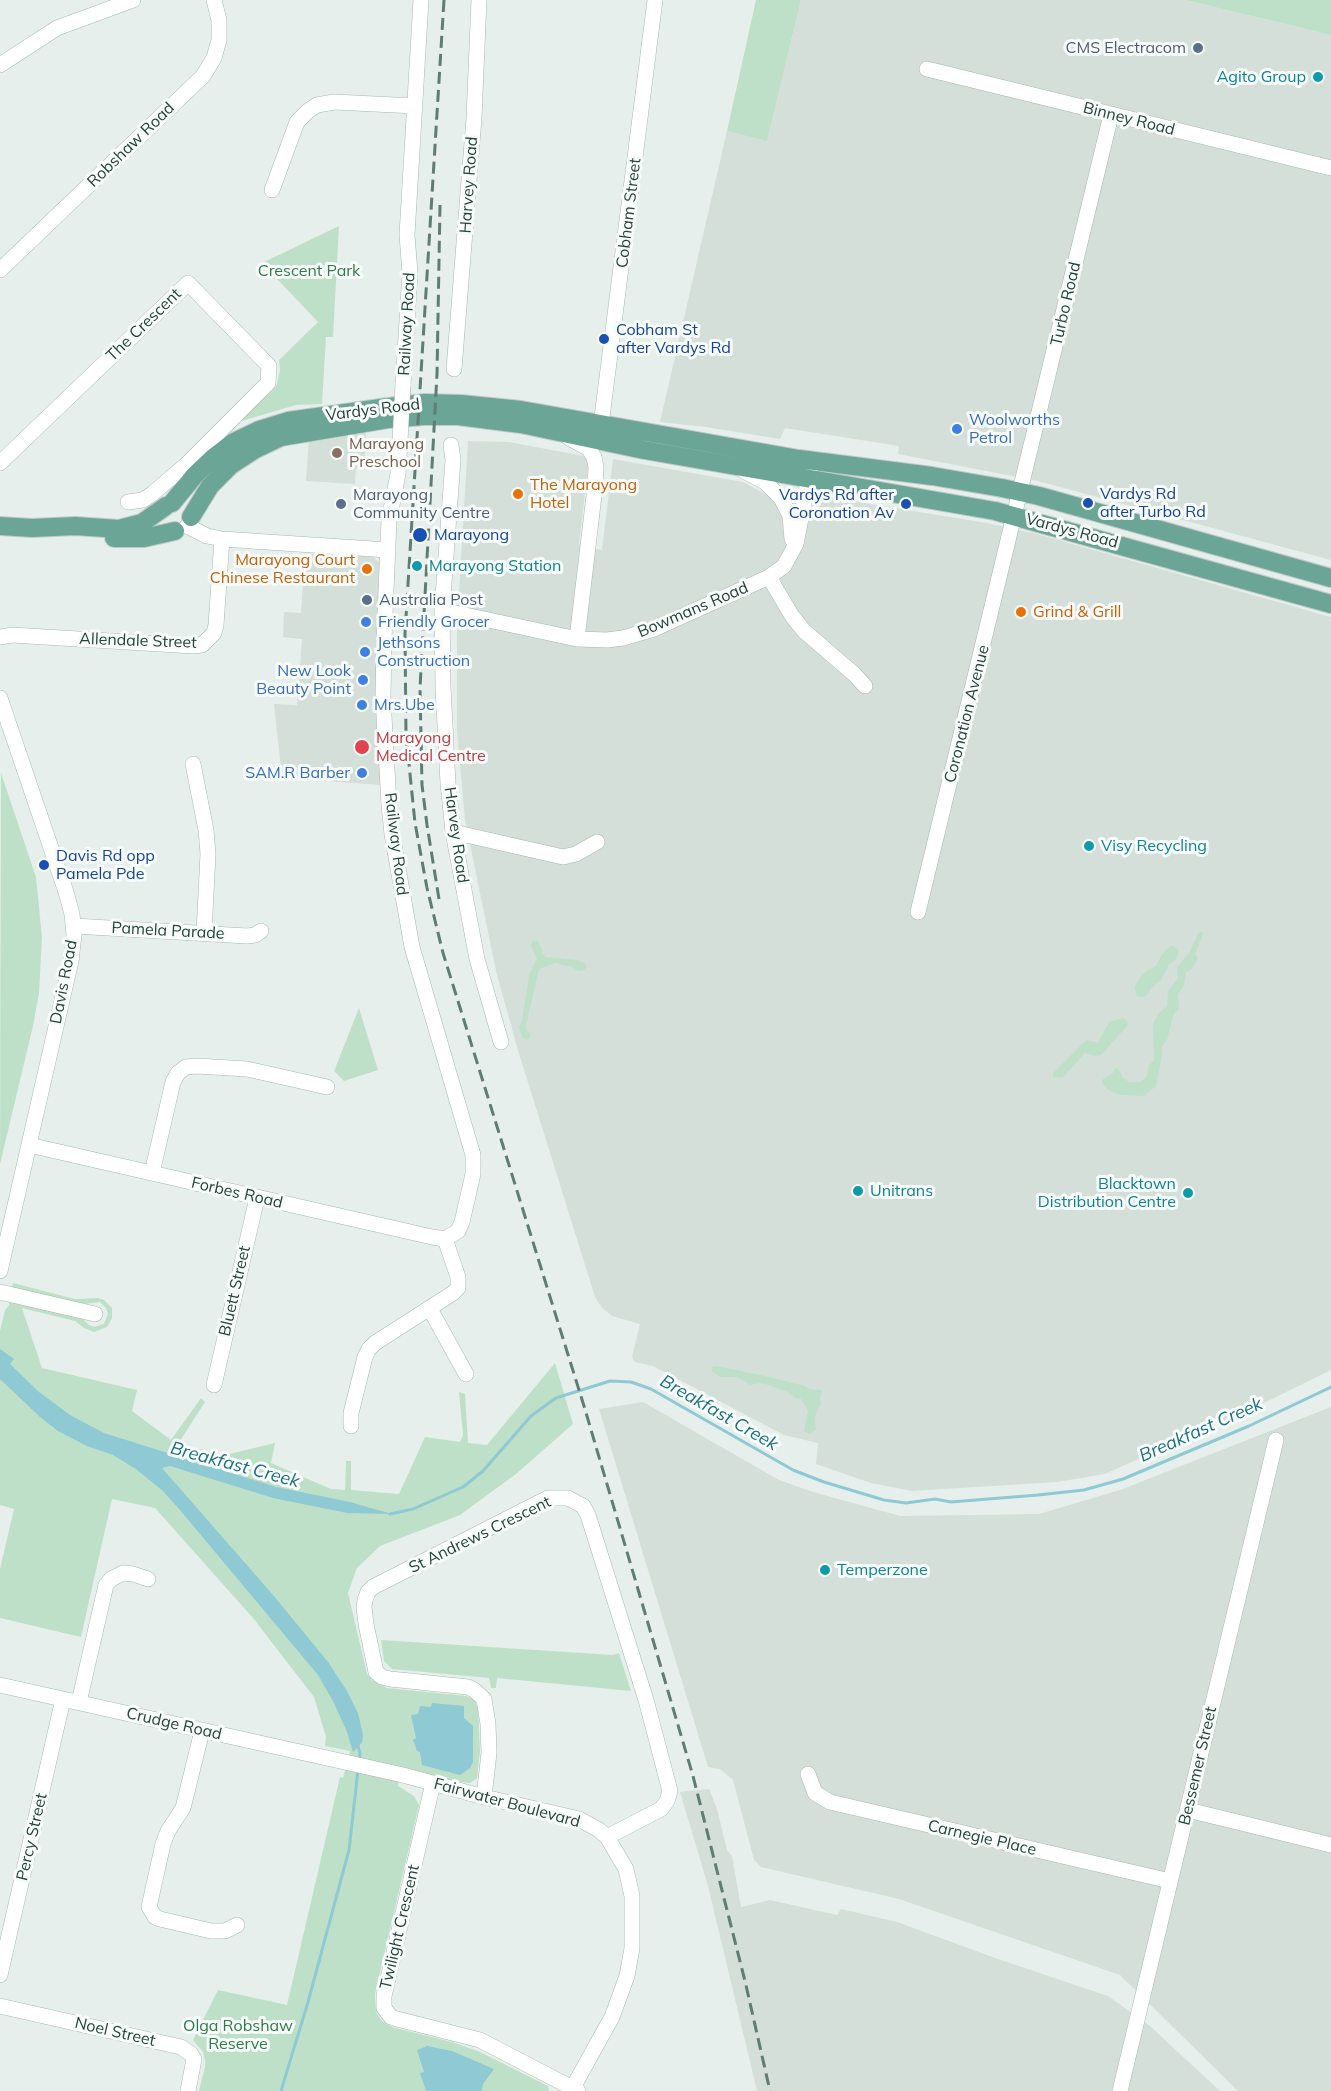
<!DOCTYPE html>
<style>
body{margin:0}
canvas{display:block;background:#e6efeb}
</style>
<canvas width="1331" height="2091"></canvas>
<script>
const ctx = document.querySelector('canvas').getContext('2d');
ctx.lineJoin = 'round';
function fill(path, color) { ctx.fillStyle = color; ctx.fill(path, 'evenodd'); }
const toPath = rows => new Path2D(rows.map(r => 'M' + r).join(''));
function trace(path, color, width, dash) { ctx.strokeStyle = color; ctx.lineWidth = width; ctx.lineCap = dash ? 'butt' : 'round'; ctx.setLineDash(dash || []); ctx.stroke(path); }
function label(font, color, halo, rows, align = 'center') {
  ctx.font = font + ' Mulish,sans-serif'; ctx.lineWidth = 6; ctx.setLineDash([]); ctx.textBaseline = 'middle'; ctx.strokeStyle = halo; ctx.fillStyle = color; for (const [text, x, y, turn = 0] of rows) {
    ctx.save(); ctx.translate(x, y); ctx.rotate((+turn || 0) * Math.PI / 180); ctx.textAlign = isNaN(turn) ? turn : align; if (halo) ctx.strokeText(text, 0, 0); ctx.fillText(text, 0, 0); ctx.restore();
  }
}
const built = toPath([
 [801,0,1185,0,1331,35,1331,560,1038,481,898,454,899,446,785,428,780,439,706,427,660,422,727,131,767,140],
 [366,430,365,470,356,469,355,484,306,481,309,437],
 [468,441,509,442,589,457,579,545,602,550,613,459,743,482,767,495,818,510,822,502,828,498,834,498,987,523,1037,534,1331,617,1331,1370,1272,1399,1105,1474,1057,1482,912,1491,871,1483,816,1464,818,1443,784,1435,653,1366,635,1362,632,1357,640,1324,612,1316,602,1308,595,1297,517,1047,496,971,465,820,457,731,457,627],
 [305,554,372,556,380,563,382,785,282,778,274,704,297,705,302,639,283,637,284,612,301,613],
 [643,1402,779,1480,813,1492,900,1516,1039,1514,1120,1490,1331,1407,1331,2091,1238,2091,1120,1975,899,1899,761,1867,754,1860,733,1780,720,1769,708,1767,599,1409],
 [709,1789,717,1809,727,1850,732,1856,741,1907,770,1900,837,1915,841,1909,897,1922,998,1959,1108,1996,1150,2026,1220,2091,757,2091,708,1886,680,1792]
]);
const green = toPath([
 [756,0,801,0,767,141,727,131],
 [1185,0,1331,0,1331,35],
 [339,226,333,337,326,337,322,404,296,405,238,422,274,389,277,384,280,370,279,360,318,322,262,263],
 [1,773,36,877,42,937,39,993,33,1026,0,1164],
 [1201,931,1203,934,1195,954,1198,957,1196,962,1192,969,1186,972,1184,985,1178,995,1179,1008,1173,1016,1167,1040,1162,1046,1162,1056,1156,1086,1144,1096,1121,1095,1108,1090,1102,1083,1103,1079,1113,1073,1114,1069,1118,1068,1123,1078,1129,1082,1140,1082,1146,1078,1149,1065,1154,1060,1153,1024,1159,1013,1167,1006,1168,991,1178,978,1177,967,1190,952,1197,935],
 [533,940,537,941,542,949,542,953,546,957,577,960,585,963,587,967,584,970,578,971,572,967,555,963,539,969,526,1026,526,1030,531,1034,530,1038,526,1040,522,1037,519,1027,522,1021,529,975,537,958,531,946],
 [1172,945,1179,950,1176,960,1169,965,1161,980,1154,985,1147,995,1143,997,1137,996,1134,988,1140,977,1148,970,1156,966,1162,954],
 [359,1008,378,1070,344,1081,334,1071],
 [1123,1018,1128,1023,1127,1026,1101,1055,1094,1056,1085,1053,1062,1078,1053,1077,1053,1073,1083,1043,1087,1040,1098,1043,1109,1022],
 [13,1283,75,1299,98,1298,104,1300,112,1308,112,1318,107,1327,94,1332,84,1328,75,1321,22,1308,42,1368,137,1390,132,1411,171,1440,201,1398,205,1402,178,1444,225,1455,275,1443,271,1463,331,1489,345,1490,346,1461,351,1461,351,1490,399,1494,425,1437,460,1442,463,1435,459,1392,465,1394,468,1443,487,1445,555,1363,573,1424,516,1474,460,1515,380,1546,357,1568,348,1593,367,1674,372,1680,387,1688,466,1696,474,1700,478,1708,480,1751,477,1778,470,1783,445,1780,402,1768,398,1786,414,1796,419,1805,375,1994,376,2012,382,2021,392,2027,452,2042,478,2051,548,2086,549,2091,199,2091,205,2067,205,2060,203,2052,193,2040,218,1990,287,2005,340,1777,343,1778,350,1751,325,1746,326,1737,314,1697,253,1618,155,1508,112,1499,81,1637,0,1618,0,1569,14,1509,0,1505,0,1331,5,1310,9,1305,9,1302,17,1302,83,1319,89,1325,94,1327,104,1324,108,1314,106,1308,100,1302,84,1304,12,1287],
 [716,1366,770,1377,805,1386,810,1389,821,1390,822,1392,820,1398,821,1404,817,1410,815,1420,816,1430,809,1434,804,1431,808,1411,801,1399,795,1398,788,1392,768,1385,760,1383,750,1385,737,1377,720,1377,712,1371,712,1367],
 [381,1640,613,1655,619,1653,631,1691,497,1678,496,1688,491,1688,489,1678,392,1669,384,1661]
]);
const water = toPath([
 [0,1349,14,1359,10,1364,39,1392,70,1415,104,1433,276,1487,350,1502,392,1514,347,1513,273,1498,170,1466,162,1468,273,1595,328,1662,347,1691,358,1713,363,1735,362,1742,353,1752,347,1732,334,1703,318,1675,180,1510,163,1491,136,1469,113,1455,87,1446,58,1431,40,1417,0,1379],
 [432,1703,464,1706,464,1718,473,1726,473,1762,470,1768,460,1775,422,1765,420,1752,417,1751,413,1740,416,1738,411,1715,418,1714,420,1706,431,1707],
 [427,2046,452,2051,494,2069,483,2084,482,2091,426,2091,420,2073,424,2072,417,2050]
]);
const stream = toPath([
 [390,1514,413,1509,463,1487,483,1471,531,1416,556,1398,610,1381,631,1382,651,1389,793,1470,824,1482,884,1500,906,1503,935,1499,951,1502,1038,1495,1084,1490,1123,1479,1249,1426,1331,1387],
 [357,1743,360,1753,359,1760],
 [281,2091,308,2002,349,1850,358,1770]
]);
const minor = toPath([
 [0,65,57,28,133,0],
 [927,69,1331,168],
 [272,190,297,122,308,111,317,105,334,102,415,106],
 [0,270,203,76,214,58,219,40,219,20,214,0],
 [454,369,474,118,479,0],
 [403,385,410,273,407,235,421,0],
 [601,425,655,0],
 [569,438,589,449,594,457,596,467,595,487,577,639],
 [451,445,453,460,442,610,443,687,448,783,453,832,477,959,501,1042],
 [0,463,188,283,269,366,268,383,187,464,152,494,143,500,128,502],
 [744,471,765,482,781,498,790,516,792,539],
 [187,526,207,536,222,539,388,550],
 [769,577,792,616,804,631,854,674,865,686],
 [442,610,577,639,607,640,623,638,654,629,769,577,784,566,796,544,812,461],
 [0,637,12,635,193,646,202,645,214,633,216,625,222,539],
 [0,698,66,892,72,914,74,935,71,961,0,1271],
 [193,764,206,830,208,854,204,933],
 [453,832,563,857,576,854,597,842],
 [918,912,1111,115],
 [74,926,247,936,255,935,261,931],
 [29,1145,432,1237,445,1239,458,1231,462,1222,473,1174,473,1155,412,947,392,834,389,805,383,698,384,639,389,520,398,474,400,441],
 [152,1173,173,1082,178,1073,186,1067,196,1066,247,1069,327,1087],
 [0,1292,95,1314],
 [430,1309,466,1374],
 [214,1385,257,1198],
 [351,1426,351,1413,365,1357,369,1349,375,1343,453,1293,458,1288,458,1277,445,1239],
 [0,1685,403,1775,484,1797,566,1816,579,1819,599,1830,607,1837,626,1869,632,1896,632,1948,627,1976,612,2017,571,2091],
 [79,1702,106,1585,111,1579,123,1573,133,1574,148,1579],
 [202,1731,183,1808,168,1831,163,1844,149,1907,155,1917,160,1919,211,1931,225,1931,237,1925],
 [808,1774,815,1793,830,1802,1170,1881],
 [433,1783,384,1996,384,2008,391,2017,397,2019,480,2040,578,2091],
 [484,1797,489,1753,488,1724,484,1699,474,1690,468,1687,390,1679,382,1677,376,1672,366,1624,364,1607,365,1600,368,1592,373,1587,548,1498,568,1498,583,1506,588,1515,646,1700,670,1791,667,1801,661,1809,607,1837],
 [1188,1810,1331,1845],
 [0,1975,63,1699],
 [0,2006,181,2047,191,2054,194,2059,188,2091],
 [1120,2091,1276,1440]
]);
const major = toPath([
 [172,503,195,475,213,458,234,442,259,430,288,421,388,407,425,403,461,404,521,410,799,459,932,476,1002,488,1039,496,1331,578],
 [191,517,210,486,231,465,254,450,281,437,388,419,424,416,458,416,521,424,644,450,995,511,1331,604],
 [0,526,32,528,75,526,119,529,142,523,166,506],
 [114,538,144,538,175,531]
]);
const rail = toPath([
 [444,0,405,633,406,735,415,823,427,888,443,953,584,1406,693,1776,745,1981,770,2091],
 [439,899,427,825,422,785,420,688,437,374,440,205]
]);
const minorBridge = toPath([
 [400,441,403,385]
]);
const markers = [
 [1198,48,6,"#5c6f8a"],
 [1318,77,6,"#0f9aa8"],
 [604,339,6,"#1a4fb4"],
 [957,429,6,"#3f7fe0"],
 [337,453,6,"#8d6e63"],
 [518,494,6,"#e8710a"],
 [1088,503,6,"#1a4fb4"],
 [341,504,6,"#5c6f8a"],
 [906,504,6,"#1a4fb4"],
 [420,535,8,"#1a4fb4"],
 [417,566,6,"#0f9aa8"],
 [367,569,6,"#e8710a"],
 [367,600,6,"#5c6f8a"],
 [1021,612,6,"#e8710a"],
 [366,622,6,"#3f7fe0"],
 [365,652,6,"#3f7fe0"],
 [363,680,6,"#3f7fe0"],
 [362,705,6,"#3f7fe0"],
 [362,747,8,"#e0444e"],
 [362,773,6,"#3f7fe0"],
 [1089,846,6,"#0f9aa8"],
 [44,865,6,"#1a4fb4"],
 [858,1191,6,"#0f9aa8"],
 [1188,1193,6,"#0f9aa8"],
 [825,1570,6,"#0f9aa8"]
];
const serviceNames = [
 ["CMS Electracom",1186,48,"right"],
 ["Marayong",353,495],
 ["Community Centre",353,513],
 ["Australia Post",379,600]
];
const cultureNames = [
 ["Agito Group",1306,77,"right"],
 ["Marayong Station",429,566],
 ["Visy Recycling",1101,846],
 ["Blacktown",1176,1184,"right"],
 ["Distribution Centre",1176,1202,"right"],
 ["Unitrans",870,1191],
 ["Temperzone",837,1570]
];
const streetNames = [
 ["Binney Road",1129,119,14],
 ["Robshaw Road",131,145,-44],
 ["Harvey Road",469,185,-86],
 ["Cobham Street",629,213,-83],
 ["Turbo Road",1066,304,-77],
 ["Railway Road",407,324,-87],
 ["The Crescent",144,325,-44],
 ["Vardys Road",373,410,-7],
 ["Vardys Road",1072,531,15],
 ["Bowmans Road",693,610,-23],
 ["Allendale Street",138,641,2],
 ["Coronation Avenue",967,714,-76],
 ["Harvey Road",456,835,82],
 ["Railway Road",396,844,83],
 ["Pamela Parade",168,931,3],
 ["Davis Road",64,982,-79],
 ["Forbes Road",237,1193,13],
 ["Bluett Street",235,1291,-77],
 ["St Andrews Crescent",480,1535,-26],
 ["Crudge Road",174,1724,13],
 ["Bessemer Street",1198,1766,-77],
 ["Fairwater Boulevard",507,1803,15],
 ["Percy Street",32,1837,-77],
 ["Carnegie Place",982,1838,13],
 ["Twilight Crescent",400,1927,-77],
 ["Noel Street",115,2032,13]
];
const parkNames = [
 ["Crescent Park",309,271],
 ["Olga Robshaw",238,2026],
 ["Reserve",238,2044]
];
const transitNames = [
 ["Cobham St",616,330],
 ["after Vardys Rd",616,348],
 ["Vardys Rd",1100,494],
 ["after Turbo Rd",1100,512],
 ["Vardys Rd after",894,495,"right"],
 ["Coronation Av",894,513,"right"],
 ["Marayong",434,535],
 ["Davis Rd opp",56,856],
 ["Pamela Pde",56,874]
];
const shopNames = [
 ["Woolworths",969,420],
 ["Petrol",969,438],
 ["Friendly Grocer",378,622],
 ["Jethsons",377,643],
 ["Construction",377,661],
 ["New Look",351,671,"right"],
 ["Beauty Point",351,689,"right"],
 ["Mrs.Ube",374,705],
 ["SAM.R Barber",350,773,"right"]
];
const educationNames = [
 ["Marayong",349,444],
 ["Preschool",349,462]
];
const foodNames = [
 ["The Marayong",530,485],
 ["Hotel",530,503],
 ["Marayong Court",355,560,"right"],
 ["Chinese Restaurant",355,578,"right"],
 ["Grind & Grill",1033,612]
];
const healthNames = [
 ["Marayong",376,738],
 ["Medical Centre",376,756]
];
const waterNames = [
 ["Breakfast Creek",719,1413,30],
 ["Breakfast Creek",1201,1430,-24],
 ["Breakfast Creek",235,1465,15]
];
fill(built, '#d4dfda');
fill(green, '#bfe0c8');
fill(water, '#8ec9d4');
trace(stream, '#8ec9d4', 3);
trace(minor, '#a8b8b2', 16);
trace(major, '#c2cac8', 20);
trace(minor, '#fff', 15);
trace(major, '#6aa596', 18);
trace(rail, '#5f7d75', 3, [12, 6]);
trace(minorBridge, '#a8b8b2', 16, []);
trace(minorBridge, '#fff', 15);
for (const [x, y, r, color] of markers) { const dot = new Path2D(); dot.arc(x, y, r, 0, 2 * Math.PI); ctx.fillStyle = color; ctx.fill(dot); trace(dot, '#f7fbf9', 2); }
label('16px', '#4e5e75', '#f7fbf9', serviceNames, 'left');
label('16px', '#0d838f', '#f7fbf9', cultureNames, 'left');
label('16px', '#24423a', '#f7fbf9', streetNames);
label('16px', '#2d7a4b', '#f7fbf9', parkNames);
label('16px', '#164399', '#f7fbf9', transitNames, 'left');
label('16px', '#366cbe', '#f7fbf9', shopNames, 'left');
label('16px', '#785e54', '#f7fbf9', educationNames, 'left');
label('16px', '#c56008', '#f7fbf9', foodNames, 'left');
label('16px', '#be3a42', '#f7fbf9', healthNames, 'left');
label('italic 18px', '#1c6f80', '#f7fbf9', waterNames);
</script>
